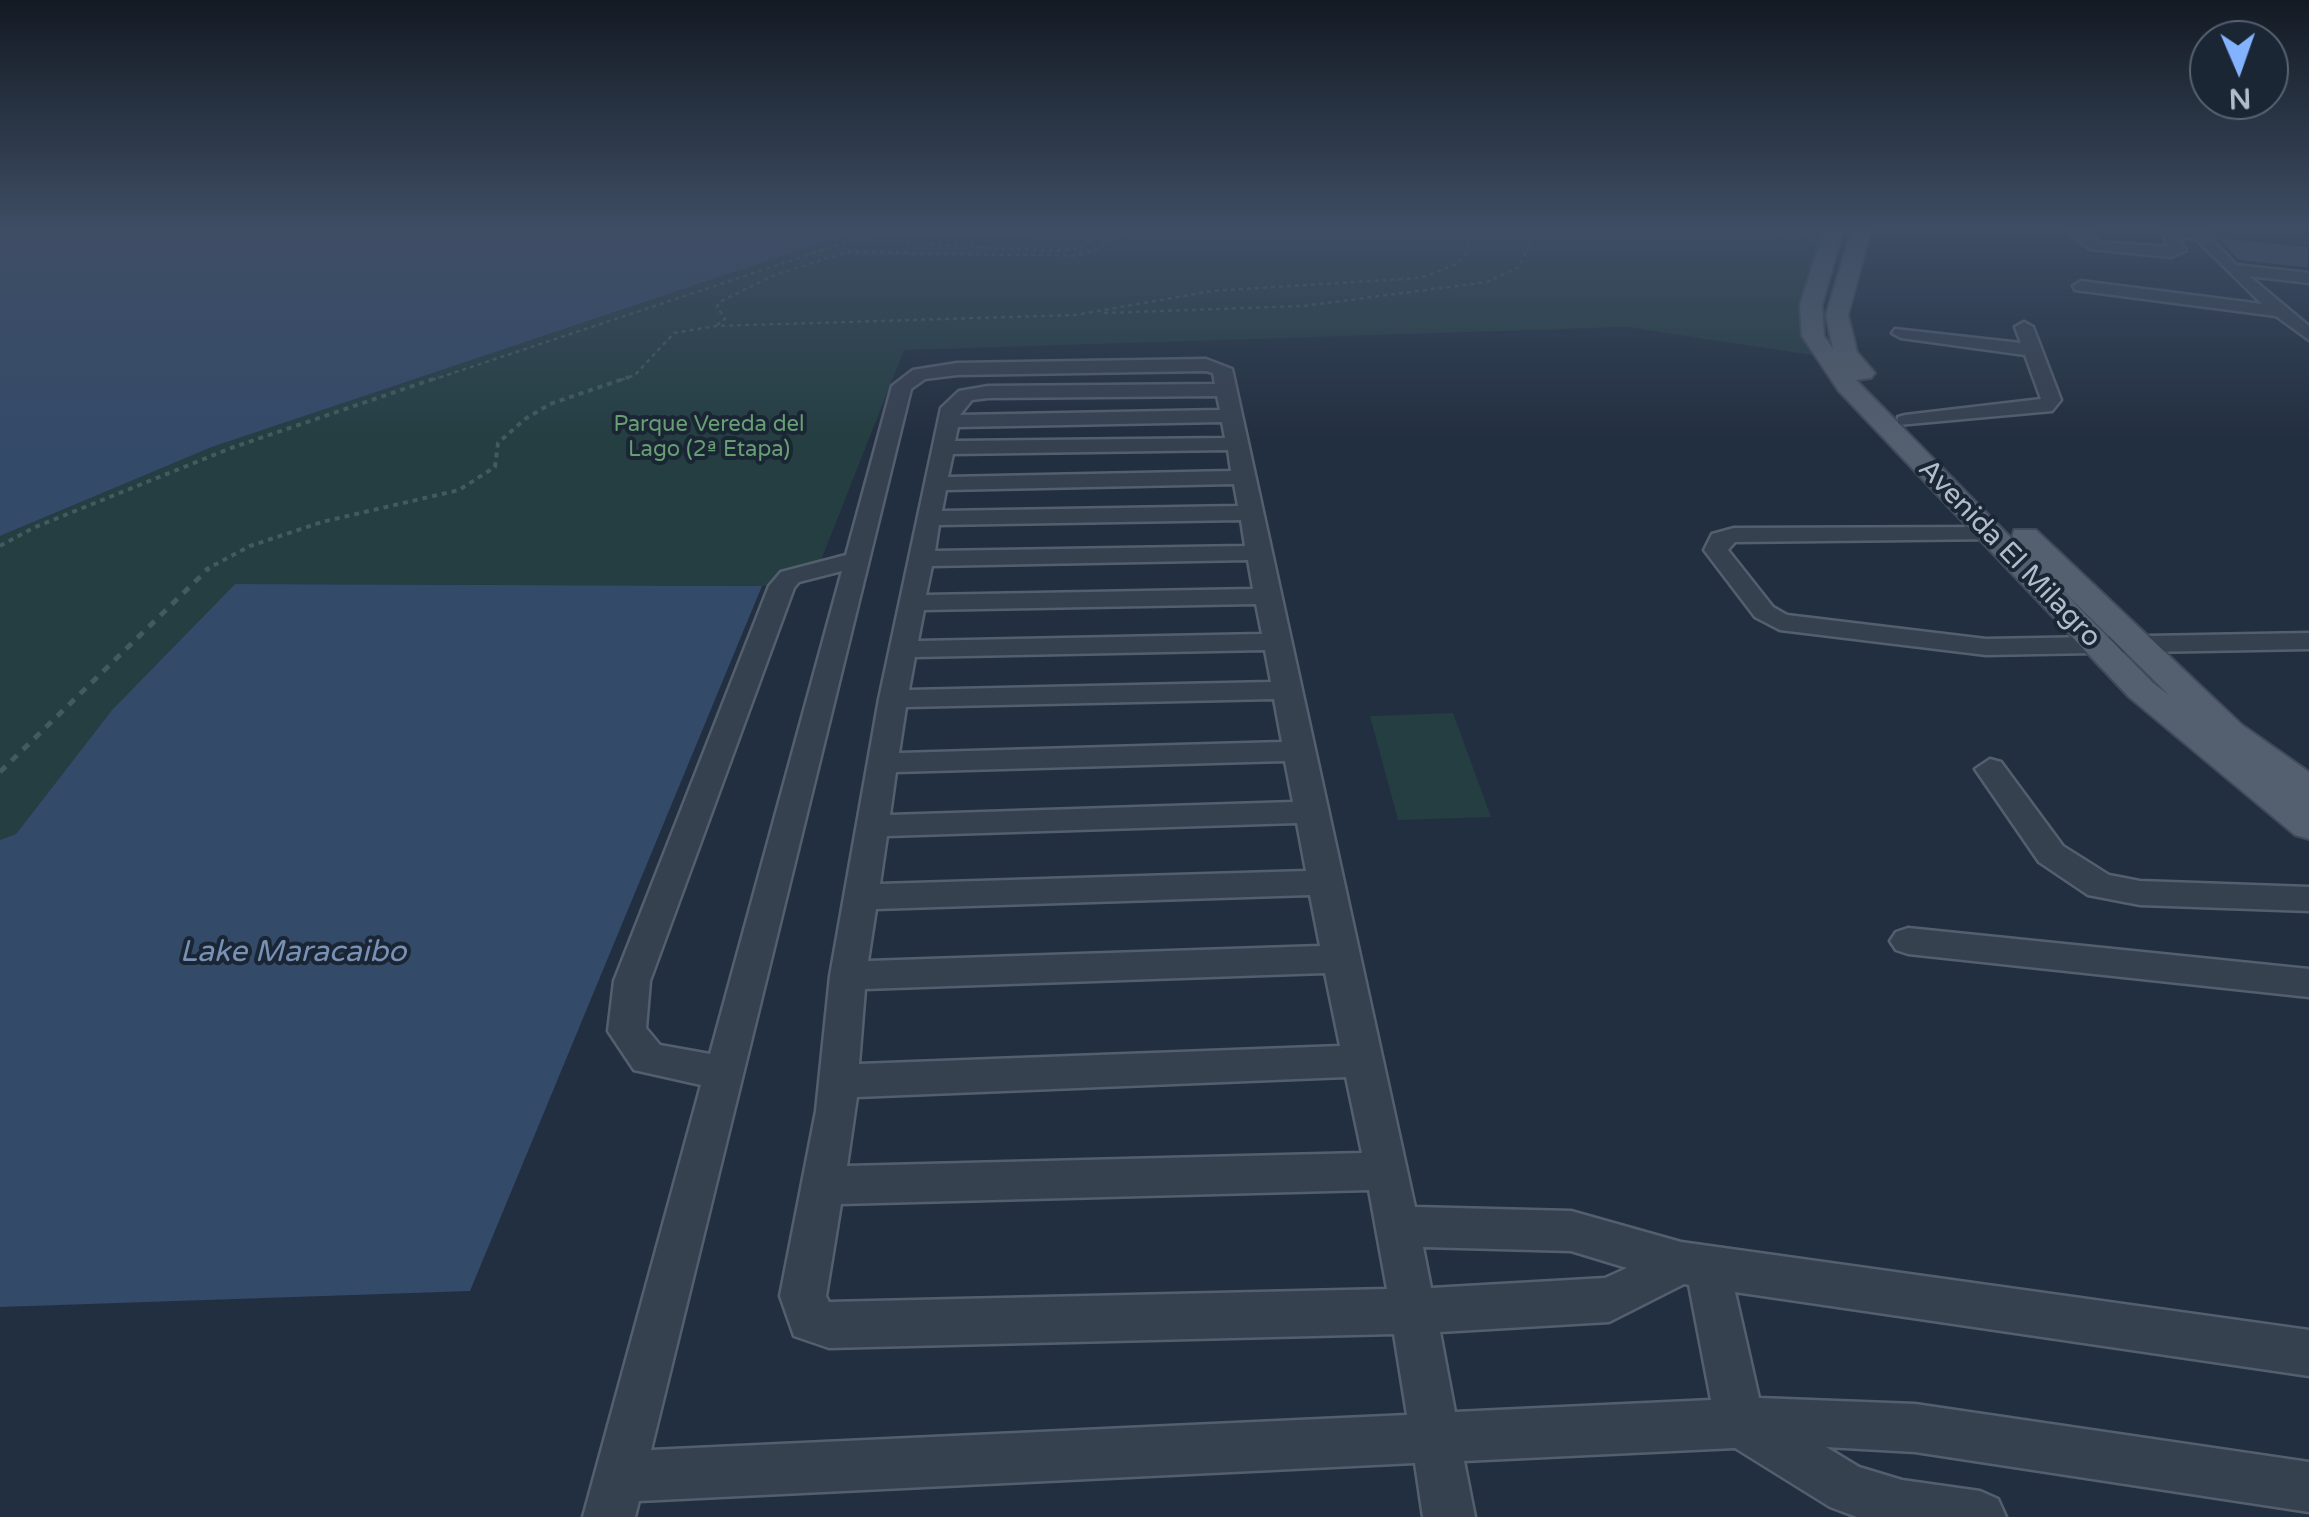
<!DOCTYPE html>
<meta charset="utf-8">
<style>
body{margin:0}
#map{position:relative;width:2309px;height:1517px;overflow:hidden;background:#222f40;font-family:"Varela Round",sans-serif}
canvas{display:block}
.north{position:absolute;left:2189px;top:20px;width:100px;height:100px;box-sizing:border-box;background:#1b2635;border:2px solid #586271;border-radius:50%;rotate:178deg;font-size:28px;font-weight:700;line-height:40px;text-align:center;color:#b3bccb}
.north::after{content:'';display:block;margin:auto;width:35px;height:45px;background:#83b3ff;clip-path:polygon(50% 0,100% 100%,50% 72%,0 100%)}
</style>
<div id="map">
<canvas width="2309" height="1517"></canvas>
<div class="north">N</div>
</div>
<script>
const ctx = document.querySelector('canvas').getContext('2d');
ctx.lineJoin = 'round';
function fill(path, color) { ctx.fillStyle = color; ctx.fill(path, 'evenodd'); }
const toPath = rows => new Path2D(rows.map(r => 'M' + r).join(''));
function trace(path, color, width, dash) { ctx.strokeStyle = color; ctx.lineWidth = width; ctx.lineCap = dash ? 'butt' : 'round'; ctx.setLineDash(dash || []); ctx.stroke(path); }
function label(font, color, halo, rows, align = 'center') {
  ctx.font = font + ' "Varela Round",sans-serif'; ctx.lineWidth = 8; ctx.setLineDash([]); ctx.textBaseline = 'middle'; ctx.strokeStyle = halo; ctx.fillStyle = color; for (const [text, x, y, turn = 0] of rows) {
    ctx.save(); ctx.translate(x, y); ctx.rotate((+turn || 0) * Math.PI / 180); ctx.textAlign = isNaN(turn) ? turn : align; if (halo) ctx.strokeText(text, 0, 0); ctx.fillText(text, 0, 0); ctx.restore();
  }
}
const green = toPath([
 [1031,229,1826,229,1811,305,1825,357,1627,327,904,350,814,578,762,586,235,584,112,710,16,834,0,840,0,536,212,447,836,238,1025,236],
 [1453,713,1491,817,1398,820,1370,716]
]);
const water = toPath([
 [0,229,1031,229,1026,236,836,238,212,447,0,536],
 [235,584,762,586,470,1291,0,1307,0,840,16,834,112,710]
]);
const building = toPath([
 [2216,237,2309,246,2309,269,2238,261,2216,237]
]);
const pathFar2 = toPath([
 [1763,229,1783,232],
 [1104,313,1303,306,1487,282,1519,267,1530,244,1529,229],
 [717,325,725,319,717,307,719,302,775,275,847,252,1073,256,1095,250,1128,229],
 [432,380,853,240,1056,251,1077,248,1112,229],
 [621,380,635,375,674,333,716,326,1075,315,1212,291,1420,278,1457,264,1466,254,1469,229]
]);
const pathFar1 = toPath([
 [0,546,33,528,231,448,439,377],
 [205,570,250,546,322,522,459,490,495,467,498,443,525,419,550,404,629,377]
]);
const path = toPath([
 [0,772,209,568]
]);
const minor = toPath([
 [1797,229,1817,229,1838,241,1825,244,1797,229],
 [2065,229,2083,229,2100,242,2168,247,2162,231,2202,229,2236,265,2309,273,2309,283,2249,276,2309,326,2309,340,2276,316,2075,290,2073,286,2081,281,2262,304,2195,238,2178,238,2186,250,2171,257,2090,249,2065,229],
 [2024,322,2033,327,2061,400,2052,411,1898,425,1898,417,1905,415,2041,399,2025,355,1901,338,1892,333,1895,329,2021,343,2015,327,2024,322],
 [1206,359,1232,369,1415,1207,1571,1211,1681,1242,2309,1330,2309,1376,1735,1292,1759,1398,1915,1404,2309,1462,2309,1512,1915,1452,1826,1447,1859,1467,1902,1480,1980,1491,1998,1499,2006,1517,1857,1517,1830,1507,1735,1448,1464,1461,1475,1517,1423,1517,1415,1463,639,1501,635,1517,583,1517,701,1085,634,1070,608,1031,614,981,769,586,781,572,846,555,892,386,913,370,957,363,1206,359],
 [1206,371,1213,373,1215,384,988,386,959,391,941,408,879,699,830,976,816,1111,780,1296,794,1336,829,1348,1394,1334,1407,1415,651,1450,911,389,925,379,957,375,1206,371],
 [1217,396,1220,410,960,415,972,400,988,398,1217,396],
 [1222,422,1225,438,955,441,958,427,1222,422],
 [1228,450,1231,471,948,477,953,454,1228,450],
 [1234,484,1238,506,942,511,946,490,1234,484],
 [1241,520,1245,546,935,551,939,525,1241,520],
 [1248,560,1253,589,926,595,932,566,1248,560],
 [842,571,710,1054,660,1045,646,1028,650,981,794,588,799,582,842,571],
 [1256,604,1262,634,918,641,924,610,1256,604],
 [1265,650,1271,682,909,690,915,657,1265,650],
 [1274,699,1282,742,899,753,906,707,1274,699],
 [1285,761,1293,802,890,815,896,772,1285,761],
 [1297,823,1306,871,880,884,887,836,1297,823],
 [1310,895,1320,946,868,961,876,909,1310,895],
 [1325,973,1340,1046,859,1064,865,989,1325,973],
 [1346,1077,1362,1153,847,1166,857,1097,1346,1077],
 [1369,1190,1387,1289,829,1302,826,1296,841,1204,1369,1190],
 [1423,1247,1571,1251,1627,1268,1605,1278,1431,1288,1423,1247],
 [1684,1284,1689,1285,1711,1400,1455,1412,1440,1332,1609,1322,1684,1284],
 [1990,527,2002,534,1998,539,1735,542,1728,550,1773,607,1787,615,1986,639,2309,633,2309,649,1986,655,1780,630,1755,617,1704,550,1712,534,1734,528,1990,527],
 [1990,759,2001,762,2063,846,2109,875,2140,881,2309,887,2309,911,2140,905,2088,895,2039,862,1975,769,1990,759],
 [1908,928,2309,969,2309,997,1908,954,1896,950,1890,941,1896,932,1908,928]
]);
const major = toPath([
 [1824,229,1843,229,1822,305,1824,336,1833,349,1826,315,1852,229,1871,229,1848,315,1857,352,1875,373,1871,378,1856,380,2012,539,2014,530,2036,530,2242,725,2309,772,2309,839,2295,835,2129,697,1838,390,1802,336,1800,305,1824,229],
 [2047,575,2169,695,2153,683,2047,575]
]);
const farParknames = [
 ["Parque Vereda del",709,425],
 ["Lago (2ª Etapa)",709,450]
];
const streetNames = [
 ["Avenida El Milagro",2009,554,46]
];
const waterNames = [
 ["Lake Maracaibo",293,953]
];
fill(green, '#243e41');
fill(water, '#344a69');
fill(building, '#3e4d60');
trace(building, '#1d2837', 2.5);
trace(minor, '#545f6e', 5);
trace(major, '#404a59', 4);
trace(pathFar2, '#425b5e', 2.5, [4, 4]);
trace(pathFar1, '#425b5e', 4, [5, 5]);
trace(path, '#425b5e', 5, [8, 8]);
fill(minor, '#364150');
fill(major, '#546070');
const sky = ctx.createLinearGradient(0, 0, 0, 441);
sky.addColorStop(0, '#131a23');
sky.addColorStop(0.52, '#3e4d64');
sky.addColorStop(1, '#3e4d6400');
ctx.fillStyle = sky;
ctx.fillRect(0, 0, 2309, 441);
label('22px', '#689e74', '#1b2635', farParknames);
label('28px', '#b3bccb', '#1b2635', streetNames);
label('italic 30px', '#7891b5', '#1b2635', waterNames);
</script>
